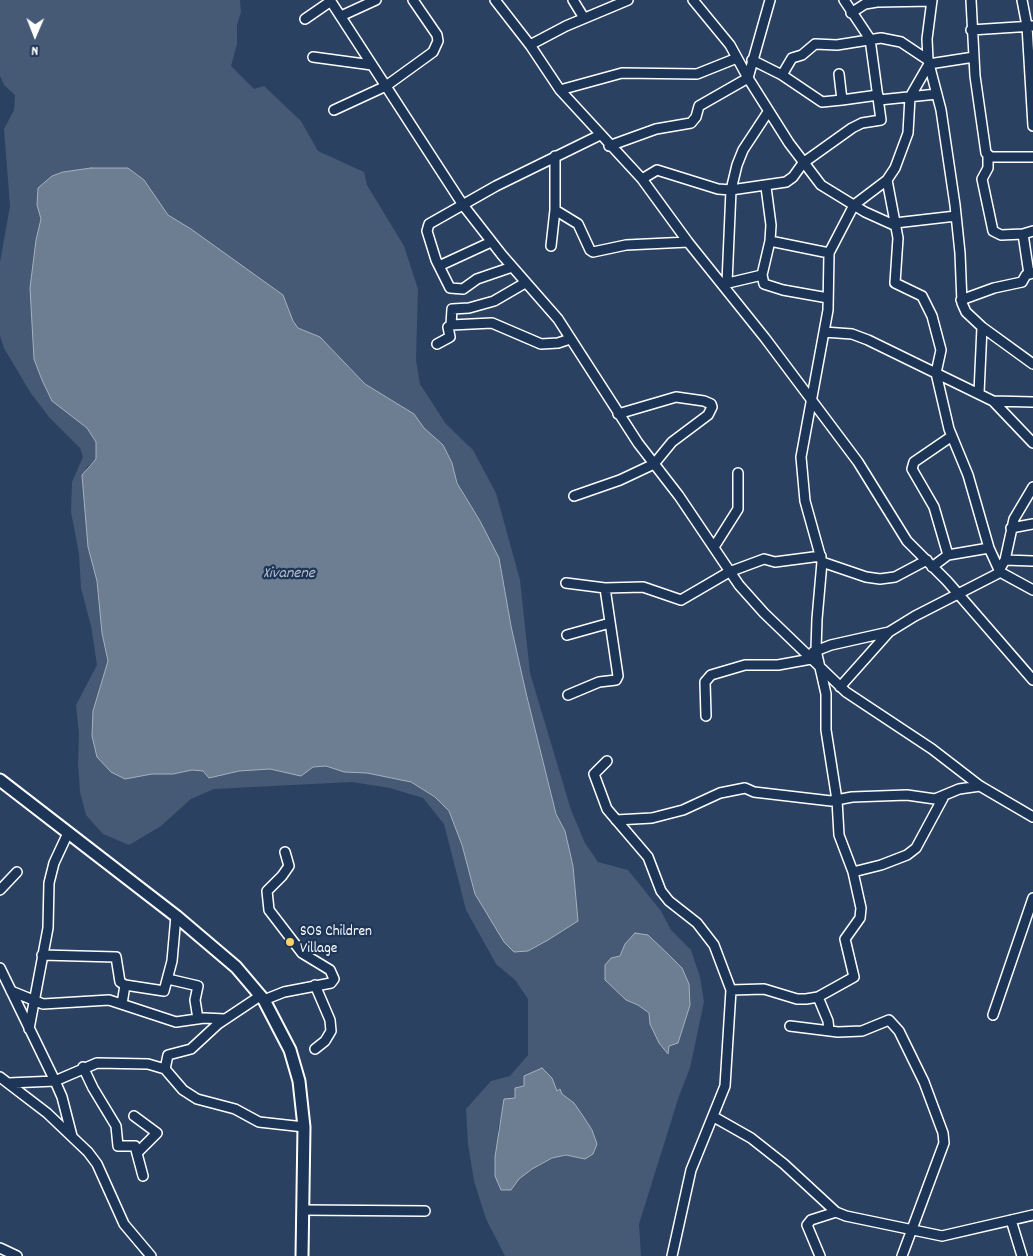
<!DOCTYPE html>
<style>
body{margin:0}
#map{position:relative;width:1033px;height:1256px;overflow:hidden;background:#2a4161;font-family:Dekko,sans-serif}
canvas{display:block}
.north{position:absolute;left:10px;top:10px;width:50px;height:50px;-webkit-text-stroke:4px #1d3557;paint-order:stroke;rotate:181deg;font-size:14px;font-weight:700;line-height:20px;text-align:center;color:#fff}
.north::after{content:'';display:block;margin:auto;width:18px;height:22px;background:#fff;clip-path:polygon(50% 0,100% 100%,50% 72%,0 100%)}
</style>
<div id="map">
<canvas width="1033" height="1256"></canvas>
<div class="north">N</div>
</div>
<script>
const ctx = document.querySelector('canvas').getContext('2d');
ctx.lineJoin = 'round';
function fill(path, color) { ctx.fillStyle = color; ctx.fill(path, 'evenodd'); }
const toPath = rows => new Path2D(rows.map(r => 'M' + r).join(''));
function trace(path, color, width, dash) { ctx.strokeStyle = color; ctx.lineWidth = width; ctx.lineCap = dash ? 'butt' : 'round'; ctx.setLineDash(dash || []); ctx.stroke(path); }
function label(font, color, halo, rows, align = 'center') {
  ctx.font = font + ' Dekko,sans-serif'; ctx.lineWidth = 4.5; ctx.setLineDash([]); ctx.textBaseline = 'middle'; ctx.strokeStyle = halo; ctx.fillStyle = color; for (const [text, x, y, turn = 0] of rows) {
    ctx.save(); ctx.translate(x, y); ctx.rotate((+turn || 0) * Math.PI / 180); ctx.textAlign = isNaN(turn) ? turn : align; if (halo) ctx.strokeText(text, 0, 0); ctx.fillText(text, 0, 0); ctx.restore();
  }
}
const green = toPath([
 [0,0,240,0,241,12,237,25,237,44,231,66,254,89,264,86,301,121,318,151,364,172,367,185,404,246,418,289,416,360,420,384,446,424,473,450,496,493,520,580,530,673,571,810,585,843,598,862,628,870,661,911,671,930,691,950,700,977,704,1002,690,1068,679,1096,639,1224,641,1256,505,1256,486,1219,474,1181,468,1144,466,1109,491,1081,510,1076,528,1055,528,999,515,980,496,964,466,910,444,824,423,798,390,788,352,782,214,789,191,799,161,826,129,845,103,834,86,815,80,792,78,763,79,734,76,705,97,665,91,626,81,588,79,554,71,512,72,482,83,457,80,448,49,417,30,392,4,348,0,336,0,262,10,206,4,129,14,110,15,95,4,85,0,76],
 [91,168,128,168,144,180,168,215,191,229,283,295,293,321,298,328,320,337,365,384,414,414,424,428,443,446,452,463,457,482,480,521,499,558,511,626,526,693,556,814,565,831,573,866,578,921,548,940,528,951,514,952,504,942,475,894,462,845,449,811,435,797,411,782,367,773,344,772,326,766,313,767,301,776,270,769,239,771,209,778,203,771,192,770,173,774,152,774,125,779,103,683,108,661,102,633,97,581,88,547,86,468,96,459,96,442,87,428,52,401,34,359,33,337,33,262,41,219,37,205,63,172],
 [620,956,690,1004,682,1031,673,1044,669,1046,668,1054,659,1043,650,1024,649,1013,639,1005,626,1000,605,980,611,958],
 [552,1078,557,1091,574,1103,583,1116,585,1159,566,1155,552,1158,532,1169,519,1179,511,1190,498,1141,498,1128,503,1111,524,1086]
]);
const water = toPath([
 [91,168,128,168,144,180,168,215,191,229,283,295,293,321,298,328,320,337,365,384,414,414,424,428,443,445,452,463,457,483,480,521,499,558,511,626,526,693,556,814,565,831,573,866,578,921,548,940,528,951,514,952,504,942,475,894,462,845,449,811,435,797,411,782,367,773,344,772,326,766,313,767,301,776,270,769,239,771,209,778,203,771,192,770,173,774,152,774,125,779,111,772,97,757,92,736,93,711,108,661,102,633,97,581,88,547,82,475,96,459,96,442,87,428,52,401,42,380,34,359,30,288,36,240,41,219,37,205,38,188,52,176,63,172,91,168],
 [635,933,648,935,670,956,682,968,689,984,690,1005,678,1043,669,1046,668,1054,659,1043,650,1024,649,1013,638,1005,626,1000,605,980,605,965,611,958,620,956,625,944,635,933],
 [542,1068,552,1078,557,1091,560,1089,562,1094,574,1103,583,1116,592,1130,597,1144,593,1154,585,1159,566,1155,552,1158,532,1169,519,1179,511,1190,501,1190,495,1176,495,1157,504,1099,515,1098,515,1088,524,1086,524,1076,542,1068]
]);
const minor = toPath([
 [330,0,463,205,502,255,558,319,638,443,679,496,739,585,764,613,846,692,932,749,980,786,1033,817],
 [495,0,530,45,560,90,642,179,688,242,765,338,858,462,907,541,947,581,1033,680],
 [573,0,584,18],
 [770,0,748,78,789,143,821,185,865,212,896,226],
 [932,0,927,39,928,60,941,110,955,205,960,253,962,303,966,312,982,327,1033,364],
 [971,0,975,76,986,153,991,157,1033,157],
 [1022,0,1027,26,1033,126],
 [851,13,865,4,877,2,932,1],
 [341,16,376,0],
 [305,19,331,1],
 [971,30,1033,26],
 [530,45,566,26,628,0],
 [313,57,372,65],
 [752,60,782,75,822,102,842,100],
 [839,74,842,100,878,95],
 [782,75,792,58,802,55,815,44,837,45,881,38,901,42,928,60],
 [560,90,622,73,697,74,737,58],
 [879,100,937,94],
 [334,110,386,86,433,52,438,41,437,35,413,0],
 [609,146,656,129,691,123,696,117,699,106,748,78,730,45,693,0],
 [988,155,988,168,982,179,993,231,1001,235,1023,234],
 [642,179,657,170,718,189,731,190,786,182,793,177,803,163,852,128,862,123,881,120,870,39,844,0],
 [887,180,898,238,895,283,922,296,932,316,941,350,936,373,949,429,968,475,989,548,1000,572,1033,590],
 [766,187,771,225,770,241,829,253],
 [555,210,578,224,590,250,593,252,626,245,688,242],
 [895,223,956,216],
 [770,241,762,275,764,284,783,290,828,298],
 [551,246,555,210,555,156],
 [439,266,491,242],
 [512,267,477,279,463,289,450,288,436,260,427,231,429,224,496,186,600,135],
 [1029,274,1023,234,1033,231],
 [727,283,731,190,737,165,743,150,768,112],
 [724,284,762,275],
 [961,300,994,288,1022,282,1026,275,1033,273],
 [451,325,492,323,541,344,558,343,570,339],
 [824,332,852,334,868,340,993,401,1033,402],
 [437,344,450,337,448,327,451,325,452,309,469,308,494,301,525,283],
 [979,393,982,327],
 [993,401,1033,443],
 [574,496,620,480,654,464,672,442,708,415,712,407,711,404,704,401,676,397,618,414],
 [1011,528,1033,524],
 [714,547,738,509,738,473],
 [948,555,934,507,912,469,914,462,952,436],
 [1005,560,1033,561],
 [822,562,866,577,880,579,895,577,927,560],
 [932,567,948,555,989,548],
 [566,583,605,588,643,587,681,600,729,572,764,559,775,562,821,556],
 [567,635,610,623],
 [813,652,831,645,889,632,915,616,997,574,1005,560,1014,519,1033,487],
 [840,687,889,632],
 [568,695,599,682,616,680,618,676,605,588],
 [706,716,705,682,711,675,745,665,778,665,811,659],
 [607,761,594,774,607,809,648,857,661,891,669,901,697,923,714,945,731,990,725,1086,691,1170,672,1256],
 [616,820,652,818,683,810,720,793,745,788,754,792,831,801,852,797,907,795,935,799,959,789,980,786],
 [853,872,881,865,907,855,916,848,943,798],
 [0,890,17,872],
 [42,955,116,957,120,982,125,985,164,991,172,961,176,916],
 [0,968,55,1081,62,1097,72,1136],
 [168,979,198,986,195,1000,198,1019],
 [731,990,764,989,797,999,806,999,818,997,854,977,845,939,860,918,861,908,853,872,839,835,837,800,826,730,826,694,816,650,817,619,822,562,805,501,801,457,828,310,829,253,854,205,887,180,895,168,908,133,910,97,929,64,974,57],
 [11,991,43,1004,109,1000,176,1022,204,1018,225,1019],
 [818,997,828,1021,829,1031],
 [264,1000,284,992,331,983,334,979,330,970,302,953,269,910,267,891,282,876,289,866,285,852],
 [122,1004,125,985],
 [993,1015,1033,898],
 [790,1026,838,1032,862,1031,889,1020,899,1031,924,1082,943,1133,944,1143,902,1256],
 [29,1029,48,928,49,883,54,863,68,833],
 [315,1049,325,1041,331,1031,330,1020,315,985],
 [83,1067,93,1088,116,1126,118,1146,135,1146,143,1176],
 [165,1069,168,1055,191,1049,218,1024,260,996],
 [0,1077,47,1113,88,1152,97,1164,124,1224,151,1256],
 [9,1083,55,1081,97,1063,148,1064,165,1069,183,1090,197,1099,235,1109,259,1122,304,1127],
 [134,1116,157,1133,138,1152],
 [714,1117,751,1138,784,1164,836,1212,846,1216,942,1236,1033,1215],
 [304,1210,425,1211],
 [1011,1220,1022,1256],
 [0,1248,17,1256],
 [820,1256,807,1225,811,1220,836,1212]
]);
const major = toPath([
 [0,780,176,916,236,967,264,1000,290,1050,299,1081,304,1127,302,1256]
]);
const markers = [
 [290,942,5,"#ffd166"]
];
const poiNames = [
 ["SOS Children",300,933],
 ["Village",300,950]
];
const waterNames = [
 ["Xivanene",289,575]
];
fill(green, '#465975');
fill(water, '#6d7d92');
trace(water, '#a7b1be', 1);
trace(minor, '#fff', 12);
trace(major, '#fff', 15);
trace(minor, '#1d3557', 9);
trace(major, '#1d3557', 11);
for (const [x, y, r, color] of markers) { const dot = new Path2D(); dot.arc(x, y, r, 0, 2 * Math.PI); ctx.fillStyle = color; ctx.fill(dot); trace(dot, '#1d3557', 2); }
label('15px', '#fff', '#1d3557', poiNames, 'left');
label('italic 16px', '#b6bec8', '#1d3557', waterNames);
</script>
